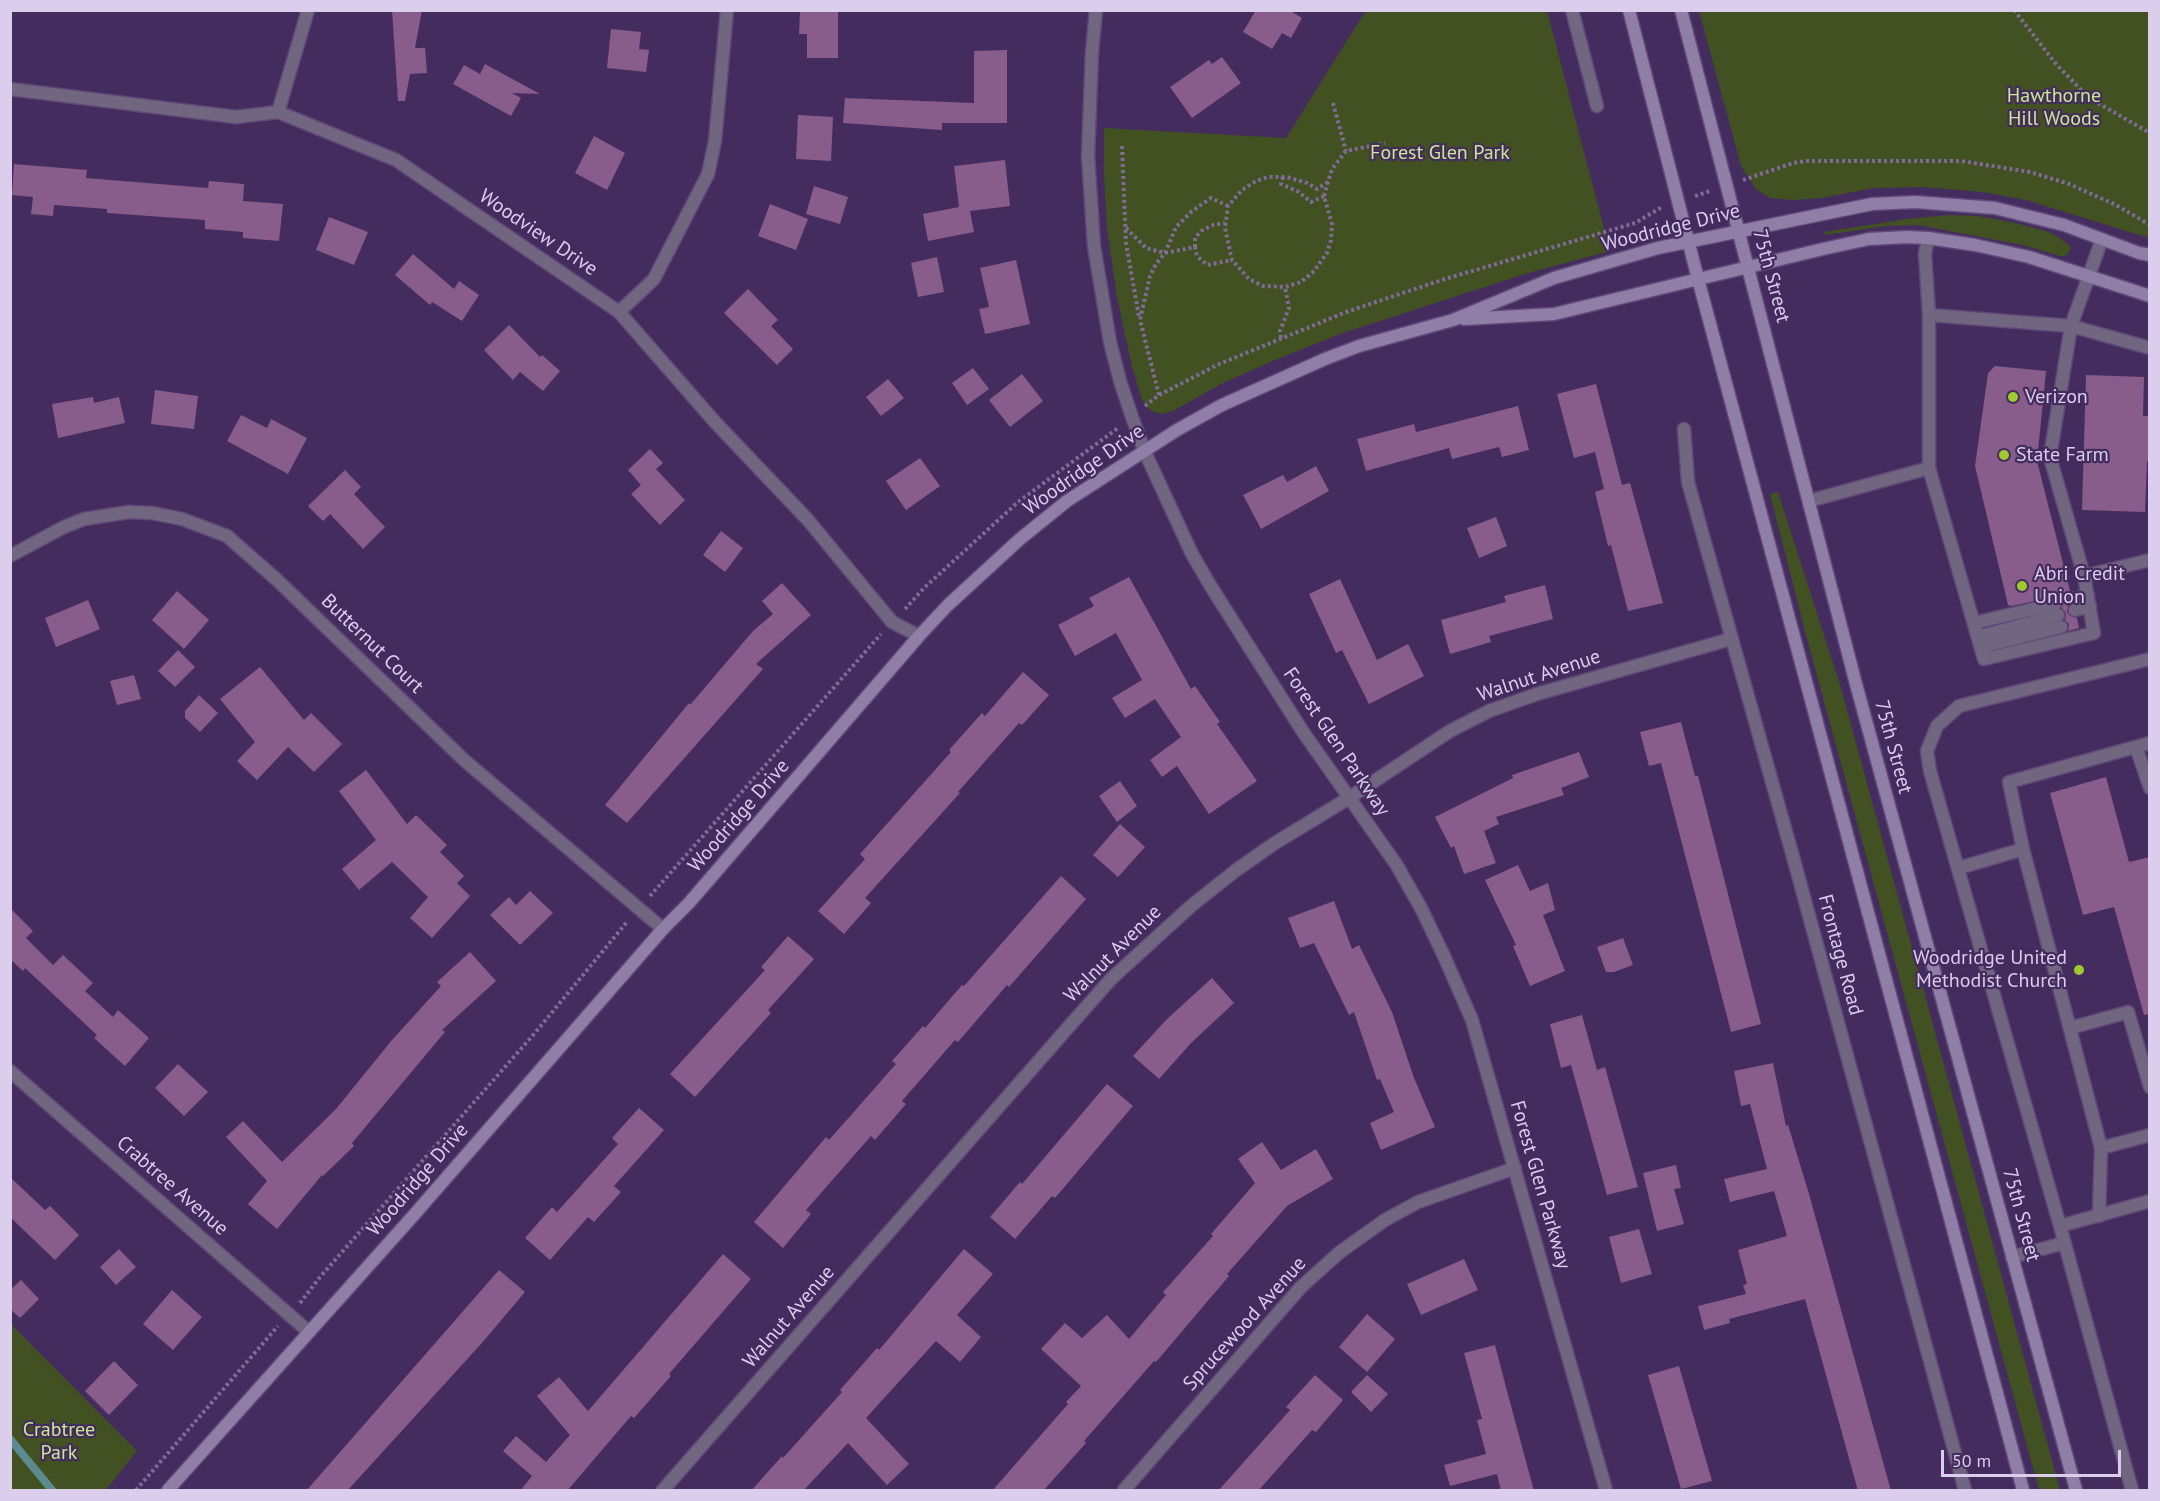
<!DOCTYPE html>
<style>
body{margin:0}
#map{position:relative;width:2160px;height:1501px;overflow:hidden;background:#452c5f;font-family:"PT Sans",sans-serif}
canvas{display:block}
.frame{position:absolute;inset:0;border:12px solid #dbceed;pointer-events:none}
.scale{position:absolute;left:1941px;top:1450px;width:180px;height:27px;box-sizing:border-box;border:3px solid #dbceed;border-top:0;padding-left:8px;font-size:18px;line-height:21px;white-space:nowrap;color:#dbceed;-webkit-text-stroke:4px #452c5f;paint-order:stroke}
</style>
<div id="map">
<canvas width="2160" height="1501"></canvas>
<div class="frame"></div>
<div class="scale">50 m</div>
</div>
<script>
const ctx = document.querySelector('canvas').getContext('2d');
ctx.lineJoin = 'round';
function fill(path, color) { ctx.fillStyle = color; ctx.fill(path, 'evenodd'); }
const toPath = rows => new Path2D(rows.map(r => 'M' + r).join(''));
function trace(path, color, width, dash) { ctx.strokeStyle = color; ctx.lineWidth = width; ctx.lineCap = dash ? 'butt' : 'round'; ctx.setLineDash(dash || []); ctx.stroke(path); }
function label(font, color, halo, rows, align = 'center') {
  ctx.font = font + ' "PT Sans",sans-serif'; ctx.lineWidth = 4.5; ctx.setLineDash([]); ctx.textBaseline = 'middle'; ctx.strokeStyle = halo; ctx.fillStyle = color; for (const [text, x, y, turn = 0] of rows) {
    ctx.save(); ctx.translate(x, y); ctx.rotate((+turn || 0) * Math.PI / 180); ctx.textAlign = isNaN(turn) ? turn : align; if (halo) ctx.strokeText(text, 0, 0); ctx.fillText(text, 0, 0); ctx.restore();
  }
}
const green = toPath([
 [1366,10,1547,11,1610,251,1528,273,1340,334,1275,360,1223,383,1173,411,1161,414,1151,411,1142,400,1132,367,1117,297,1107,228,1104,174,1104,128,1286,138],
 [1699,11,2149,11,2149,238,2026,200,1982,192,1923,187,1873,188,1822,198,1792,200,1770,198,1756,189,1741,166],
 [1949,215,1978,216,2011,222,2046,231,2058,237,2068,244,2071,248,2069,252,2065,256,2060,256,2023,245,1917,225,1886,226,1825,235,1824,232,1907,219],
 [1778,492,1841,688,2060,1490,2039,1490,1806,635,1770,494],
 [11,1324,137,1451,106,1490,11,1490]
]);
const stream = toPath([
 [10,1439,52,1490]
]);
const building = toPath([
 [392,10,422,10,415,48,425,48,427,73,410,74,405,101,398,101],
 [1256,10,1289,10,1302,18,1291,38,1282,33,1272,49,1243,32],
 [800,12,838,12,838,58,807,58,807,34,799,34],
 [611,29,641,32,639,49,649,50,646,72,607,68],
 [1007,50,1007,123,942,123,942,130,843,123,845,98,974,103,974,51],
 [1222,57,1241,83,1192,118,1170,87,1209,60,1212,64],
 [485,64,540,94,512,93,521,98,511,116,453,84,464,65,480,74],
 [798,115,833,117,831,161,796,159],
 [594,136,625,153,607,190,575,173],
 [1005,160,1010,206,970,211,974,232,928,241,923,214,959,207,954,166],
 [14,164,87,170,86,178,208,188,209,181,244,184,243,201,283,204,279,241,243,238,243,232,205,229,205,220,107,213,107,209,54,205,53,216,31,214,33,197,12,195],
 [814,186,848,197,840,224,806,214],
 [770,204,808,219,796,250,758,236],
 [329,217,368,232,354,265,316,250],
 [413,254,454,289,459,281,479,295,462,321,432,302,430,305,395,275],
 [937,257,944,292,918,297,911,263],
 [1016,260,1030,324,985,334,979,309,989,307,980,268],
 [748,289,778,320,771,326,793,349,777,365,724,313],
 [509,325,540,357,542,355,560,371,543,391,520,372,513,380,484,350],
 [1995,366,2046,371,2037,461,2070,591,2064,596,2064,602,2068,606,2067,612,2069,615,2077,618,2079,628,2068,631,2069,624,2065,620,2066,613,2062,608,2063,602,2058,596,2011,606,2008,605,1975,466,1988,373],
 [973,368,989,389,967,405,952,383],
 [1022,374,1043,401,1010,427,989,400],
 [2086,375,2144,377,2143,416,2150,416,2150,461,2147,462,2145,512,2082,510],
 [888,379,904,398,881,416,866,397],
 [1596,384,1622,485,1630,483,1663,603,1628,611,1611,545,1608,546,1595,492,1604,489,1595,452,1574,458,1557,394],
 [155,390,198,396,194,429,151,424],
 [93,397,94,403,119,397,125,423,58,438,52,404],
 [1518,406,1529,450,1502,457,1499,447,1452,459,1449,448,1366,471,1357,439,1414,424,1416,432],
 [241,415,267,428,271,419,307,438,288,474,227,441],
 [650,449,663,463,656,469,685,500,660,525,631,494,641,485,628,470],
 [920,458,940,486,906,510,886,481],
 [1316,466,1329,491,1261,529,1243,495,1283,475,1287,482],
 [345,470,361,487,354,494,385,527,363,549,330,514,323,521,308,506],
 [1496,517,1507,546,1479,558,1467,528],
 [721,531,743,548,725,572,703,555],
 [1129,577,1191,689,1195,686,1220,722,1217,724,1257,781,1209,814,1177,766,1162,777,1150,760,1181,737,1155,699,1125,718,1112,698,1142,680,1116,633,1075,656,1058,625,1094,606,1089,598],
 [1340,579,1377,660,1408,644,1424,676,1369,704,1342,650,1336,653,1309,594],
 [782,583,811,615,756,664,763,669,627,823,605,805,689,703,690,705,753,631,773,614,762,601],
 [1545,585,1553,619,1489,636,1491,642,1450,654,1441,620,1506,602,1504,596],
 [177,591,209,620,184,649,152,620],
 [88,600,100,629,56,647,45,618],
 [178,650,195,667,175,687,158,671],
 [260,667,304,720,311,713,342,744,314,772,288,747,257,780,237,761,255,742,220,699],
 [1023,672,1049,695,1022,725,1019,723,958,792,960,793,865,898,871,903,844,934,818,911,865,859,860,854,951,752,949,750,982,713,985,716],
 [134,675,141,699,117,705,110,681],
 [199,695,218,713,200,732,185,718,185,711],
 [1681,722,1695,776,1698,776,1761,1024,1731,1032,1661,763,1649,766,1640,732],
 [1579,752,1589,777,1561,788,1564,795,1496,817,1499,824,1484,831,1496,863,1464,874,1454,846,1451,848,1435,817,1513,778,1512,775],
 [366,770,407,824,416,815,447,845,440,852,464,876,457,883,470,896,432,938,410,918,428,897,392,862,359,890,342,869,376,840,339,791],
 [2106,777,2129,862,2150,857,2150,1014,2144,1015,2114,907,2083,915,2050,793],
 [1120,781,1137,806,1117,822,1099,796],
 [1120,824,1145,847,1118,877,1093,855],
 [1518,865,1530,891,1548,883,1555,910,1543,915,1565,971,1530,986,1513,946,1516,945,1485,880],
 [1061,876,1086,899,1009,987,1007,985,958,1042,955,1040,902,1101,906,1104,875,1140,871,1136,806,1210,811,1214,783,1248,754,1222,826,1137,829,1140,896,1064,892,1061,923,1026,925,1028,962,985,964,986],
 [530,891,553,913,520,945,490,915,509,897,516,905],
 [1334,901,1352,949,1359,945,1392,1012,1414,1078,1435,1127,1381,1150,1370,1123,1394,1112,1380,1079,1377,1080,1354,1012,1349,1015,1314,943,1300,948,1288,918],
 [10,908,33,931,26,938,53,965,63,955,93,983,85,991,113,1017,118,1010,149,1038,125,1066,94,1038,97,1035,25,968,23,971,10,959],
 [788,936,814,959,768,1010,771,1013,695,1097,670,1074,765,970,761,967],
 [1623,938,1633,965,1614,972,1606,972,1597,947],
 [470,952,496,981,442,1030,445,1032,352,1143,354,1146,323,1176,322,1175,277,1229,248,1204,267,1181,226,1137,243,1121,282,1162,336,1109,392,1040,441,986,437,982],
 [1212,978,1234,1003,1191,1043,1159,1079,1133,1056,1167,1019],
 [1582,1015,1597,1070,1605,1067,1638,1187,1607,1195,1571,1065,1561,1068,1550,1024],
 [1773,1063,1786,1126,1788,1125,1809,1194,1891,1491,1858,1491,1805,1299,1729,1319,1730,1323,1704,1330,1698,1306,1746,1294,1743,1285,1747,1284,1738,1250,1787,1236,1774,1191,1730,1202,1724,1179,1767,1169,1750,1104,1741,1106,1734,1071],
 [178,1064,208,1092,184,1116,155,1088],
 [1107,1084,1133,1106,1055,1198,1052,1196,1015,1239,990,1217,1020,1182,1022,1184],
 [639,1108,664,1130,614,1186,621,1192,594,1222,588,1217,550,1260,525,1238,552,1207,557,1212,618,1144,612,1138],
 [1262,1142,1281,1170,1316,1149,1333,1179,1287,1206,1227,1274,1229,1276,1156,1362,1154,1361,1084,1441,1086,1443,1043,1491,992,1491,1068,1404,1066,1402,1081,1386,1041,1349,1065,1323,1082,1338,1107,1315,1129,1339,1166,1295,1163,1292,1213,1236,1211,1234,1255,1183,1238,1159],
 [1676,1165,1681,1188,1674,1189,1684,1224,1657,1231,1643,1173],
 [10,1177,45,1210,50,1206,79,1235,55,1260,10,1217],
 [1639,1229,1652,1274,1621,1283,1609,1237],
 [119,1249,136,1267,116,1285,100,1267],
 [964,1249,993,1274,957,1315,981,1337,960,1362,936,1341,866,1418,909,1464,887,1485,848,1443,803,1491,751,1491,782,1456,783,1458,842,1392,840,1390,877,1348,879,1350],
 [723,1254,751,1279,669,1374,671,1376,634,1418,631,1416,567,1491,520,1491,532,1476,503,1451,516,1436,546,1462,570,1435,537,1396,559,1377,588,1411],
 [1464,1259,1478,1290,1421,1315,1407,1284],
 [499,1270,525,1292,481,1344,347,1491,306,1491],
 [21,1280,39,1299,20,1318,10,1309,10,1290],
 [172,1290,202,1317,173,1350,143,1324],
 [1367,1314,1395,1339,1367,1372,1339,1347],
 [1495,1345,1507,1391,1534,1491,1501,1491,1497,1474,1450,1486,1444,1465,1486,1454,1477,1420,1482,1419,1464,1353],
 [114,1361,138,1385,109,1415,85,1391],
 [1679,1366,1712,1481,1681,1489,1648,1375],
 [1315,1375,1343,1400,1316,1432,1312,1430,1258,1491,1218,1491,1290,1410,1286,1407],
 [1367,1375,1388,1394,1371,1412,1351,1392]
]);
const path = toPath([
 [2014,10,2056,64,2089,98,2150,133],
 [1333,103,1346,151],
 [1122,146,1126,243,1139,317],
 [1283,177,1281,184,1299,192,1311,202,1324,196],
 [1743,180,1793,163,1807,161,1961,161,2030,172,2069,184,2116,205,2150,225],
 [1328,182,1317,189,1307,183,1287,177,1268,177,1256,181,1242,190,1228,206,1225,228,1232,260,1249,279,1263,286,1285,287,1301,282,1314,271,1327,253,1331,240,1332,224,1324,196,1328,182,1332,169,1346,151,1385,143],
 [1695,196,1710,191],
 [1126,228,1146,248,1165,253,1195,247,1197,256,1207,265,1232,260],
 [1195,247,1195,238,1201,231,1213,225,1225,223],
 [1281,338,1280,331,1289,308,1285,287],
 [1159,395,1140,320,1150,276,1156,264,1165,253,1176,227,1192,211,1211,198,1228,206],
 [1145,406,1159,395,1217,365,1346,312,1445,279,1635,223,1662,207],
 [905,609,924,588,1018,502,1118,428],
 [650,896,881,634],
 [300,1303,320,1277,534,1034,627,922],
 [136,1490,278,1326]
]);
const lane = toPath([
 [1928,238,1925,254,1929,315,1929,468,1984,659,2094,633,2084,576,2050,457,2071,326,2102,239],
 [1929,315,2071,326,2150,348],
 [1809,501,1929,468],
 [2084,576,2150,560],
 [2072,599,2088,595],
 [2075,610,2090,606],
 [1974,623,2055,604],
 [1978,637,2058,615],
 [1981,647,2061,627],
 [2136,747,2150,788],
 [2023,849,2101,1148],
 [1959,868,2023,849,2009,782,2150,743],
 [2070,1028,2128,1012,2150,1087],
 [2099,1216,2101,1148,2150,1135]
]);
const street = toPath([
 [1096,10,1092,52,1088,156,1094,246,1110,342,1120,381,1132,417,1144,450,1192,554,1210,585,1303,732,1396,864,1421,908,1444,956,1472,1020,1606,1490],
 [1572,10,1597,106],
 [10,89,236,117,278,112,396,160,619,312,714,421,808,520,892,622,919,636],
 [278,112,308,10],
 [619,312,654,279,708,174,715,141,727,10],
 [1684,429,1688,482,1795,864,1965,1490],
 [10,556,64,527,84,519,129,512,152,513,182,519,227,536,276,579,464,760,663,929],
 [10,1071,309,1332],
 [2060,1226,2150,1201],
 [2012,1257,2064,1243],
 [663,1490,1065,1031,1111,979,1191,906,1235,871,1275,843,1349,798,1450,731,1489,711,1537,694,1731,639],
 [1124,1490,1301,1287,1340,1252,1385,1220,1418,1202,1515,1168],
 [2132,1490,2060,1226,1930,771,1927,751,1937,726,1959,706,2150,659]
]);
const secondary = toPath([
 [1629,10,1698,279,2023,1490],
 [1681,10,1856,684,2076,1490],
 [1464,319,1554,314,1823,249,1869,239,1907,237,1928,238,1975,245,2029,257,2150,296],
 [168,1490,413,1216,663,929,689,903,919,636,948,605,1020,539,1067,501,1177,430,1222,405,1325,359,1359,346,1453,320,1554,278,1658,248,1872,204,1915,202,1995,208,2064,225,2139,253,2150,255]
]);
const markers = [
 [2013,397,6,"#9eca2e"],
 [2004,455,6,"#9eca2e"],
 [2022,586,6,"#9eca2e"],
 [2079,970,6,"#9eca2e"]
];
const parkNames = [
 ["Hawthorne",2054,96],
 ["Hill Woods",2054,119],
 ["Forest Glen Park",1440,153],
 ["Crabtree",59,1430],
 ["Park",59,1453]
];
const streetNames = [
 ["Woodridge Drive",1671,228,-14],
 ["Woodview Drive",538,233,34],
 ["75th Street",1771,276,75],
 ["Woodridge Drive",1084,470,-35],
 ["Butternut Court",372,644,44],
 ["Walnut Avenue",1539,676,-18],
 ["Forest Glen Parkway",1336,742,56],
 ["75th Street",1893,747,75],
 ["Woodridge Drive",739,816,-49],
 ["Walnut Avenue",1113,954,-45],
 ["Frontage Road",1840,955,75],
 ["Woodridge Drive",418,1180,-49],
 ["Forest Glen Parkway",1540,1185,74],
 ["Crabtree Avenue",172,1186,41],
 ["75th Street",2021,1215,75],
 ["Walnut Avenue",789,1317,-49],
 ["Sprucewood Avenue",1245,1324,-48]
];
const poiNames = [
 ["Verizon",2025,397],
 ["State Farm",2016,455],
 ["Abri Credit",2034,574],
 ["Union",2034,597],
 ["Woodridge United",2067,958,"right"],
 ["Methodist Church",2067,981,"right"]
];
fill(green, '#415122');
trace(stream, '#5b8b8e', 8);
fill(building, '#885c8b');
trace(lane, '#604979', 15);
trace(street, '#604979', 15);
trace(secondary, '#604979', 15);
trace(path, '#806b96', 4, [3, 3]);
trace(lane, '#71667f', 12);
trace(street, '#71667f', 12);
trace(secondary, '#8f7ea6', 12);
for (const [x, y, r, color] of markers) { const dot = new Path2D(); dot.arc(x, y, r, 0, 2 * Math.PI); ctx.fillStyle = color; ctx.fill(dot); trace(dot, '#452c5f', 2); }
label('20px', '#c9e98e', '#452c5f', parkNames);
label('20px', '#dbceed', '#452c5f', streetNames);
label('20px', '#dbceed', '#452c5f', poiNames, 'left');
</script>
